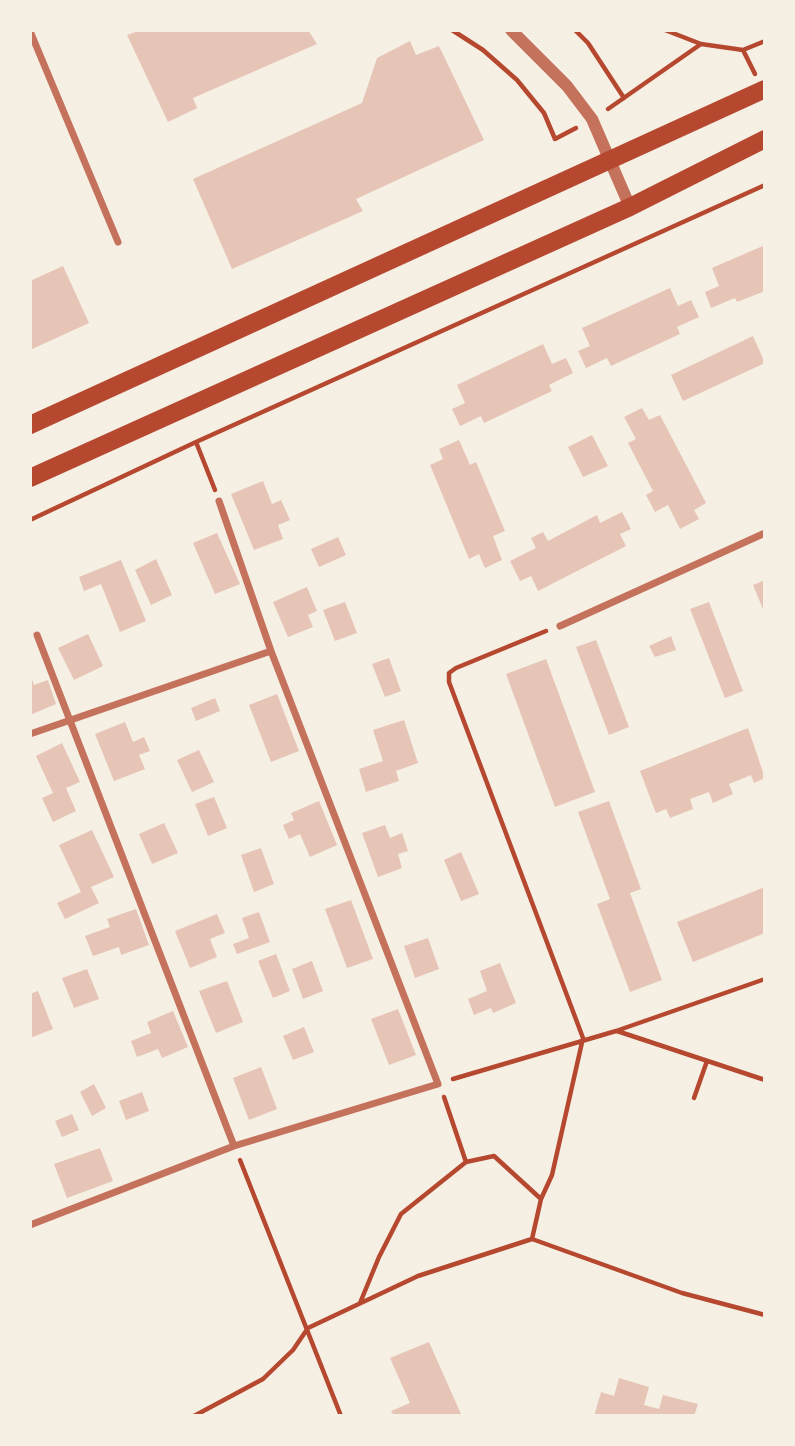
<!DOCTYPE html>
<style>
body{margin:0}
#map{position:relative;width:795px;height:1446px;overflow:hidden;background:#f6efe4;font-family:"Roboto Condensed",sans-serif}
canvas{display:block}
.frame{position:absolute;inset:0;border:32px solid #f6efe4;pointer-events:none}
</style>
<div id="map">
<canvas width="795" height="1446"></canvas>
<div class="frame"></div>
</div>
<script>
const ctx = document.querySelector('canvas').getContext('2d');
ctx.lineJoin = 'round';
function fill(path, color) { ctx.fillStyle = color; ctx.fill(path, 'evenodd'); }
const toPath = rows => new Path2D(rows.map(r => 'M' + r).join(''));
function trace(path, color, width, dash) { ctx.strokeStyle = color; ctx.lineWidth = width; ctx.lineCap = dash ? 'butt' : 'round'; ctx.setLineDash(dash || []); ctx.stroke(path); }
const building = toPath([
 [141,30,308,30,317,44,193,98,197,108,168,122,127,35],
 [410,41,416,55,439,46,484,140,356,199,363,211,232,269,193,179,362,103,377,58],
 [765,245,765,291,737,302,735,298,711,308,705,292,719,286,712,268],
 [63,266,89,323,30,350,30,281],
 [670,288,678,306,691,300,699,317,677,327,680,334,611,366,607,358,586,368,578,351,590,346,582,328],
 [753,336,765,363,683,401,671,375],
 [543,344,552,364,566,358,573,373,549,385,552,391,484,423,481,416,460,426,452,409,465,403,457,385],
 [642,408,649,420,660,415,706,503,694,510,699,519,680,529,668,505,655,512,646,495,653,491,628,443,636,439,624,417],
 [592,435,608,466,583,477,568,447],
 [459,440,470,465,476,462,505,531,493,536,502,560,485,568,479,554,469,559,430,465,443,459,439,449],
 [263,481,272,504,281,500,290,520,278,525,283,539,254,550,231,494],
 [622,512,631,529,620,534,626,546,538,591,531,576,520,581,510,561,536,548,531,538,543,532,548,541,597,515,600,523],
 [217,533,240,584,215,594,193,543],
 [338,537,346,555,319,567,311,549],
 [156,559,172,595,151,605,135,570],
 [121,560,146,621,120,632,101,584,84,591,79,577],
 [765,580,765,614,753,585],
 [307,587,317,611,308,615,313,627,288,637,273,602],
 [345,602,357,633,335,641,323,610],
 [709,602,743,691,725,698,690,609],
 [88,634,103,666,74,680,58,648],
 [671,636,676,650,655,657,649,646],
 [596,640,629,727,609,735,576,647],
 [389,658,401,691,385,697,372,664],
 [546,659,595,792,555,807,506,674],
 [30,674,34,685,48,680,56,704,30,715],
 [277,694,299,751,271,762,249,705],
 [215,698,220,711,196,721,191,708],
 [404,720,418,763,396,771,399,781,366,792,359,769,383,761,373,730],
 [125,722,133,742,144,737,150,751,139,755,145,769,114,781,95,734],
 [748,728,765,778,754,783,751,775,729,784,733,794,713,803,709,792,690,799,693,809,670,818,666,809,656,813,640,771],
 [62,743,80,782,66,788,76,811,53,822,42,798,53,793,36,756],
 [199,750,214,782,192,792,177,760],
 [214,797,227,828,208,836,195,804],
 [319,801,337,845,310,857,300,834,289,839,283,825,294,820,291,813],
 [609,801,641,889,630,893,662,980,630,992,597,904,610,899,578,812],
 [164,823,178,853,152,864,139,834],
 [385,825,390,838,402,833,408,851,398,854,402,868,378,877,362,833],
 [92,830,114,877,91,887,99,903,65,919,57,903,81,892,59,845],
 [261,848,274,884,254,892,241,855],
 [461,852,479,894,461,901,444,860],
 [765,887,765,933,693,962,677,922],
 [351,900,373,959,347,968,325,909],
 [136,909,149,945,121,955,119,947,93,956,85,936,110,927,107,919],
 [259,912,270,942,237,954,233,944,249,938,242,918],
 [217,914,225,933,210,939,217,957,190,968,175,931],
 [428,938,439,969,415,978,404,946],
 [276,954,290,991,273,998,258,961],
 [312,961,323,991,303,999,292,969],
 [500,963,516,1003,493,1013,491,1008,474,1015,468,999,487,991,480,971],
 [87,969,99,999,74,1008,62,978],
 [227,981,243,1022,216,1033,199,991],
 [38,991,53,1029,30,1038,30,994],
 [398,1009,416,1055,389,1065,371,1019],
 [173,1011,188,1047,162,1058,158,1049,137,1057,131,1041,151,1033,147,1022],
 [304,1027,314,1052,293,1060,283,1036],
 [261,1067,277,1109,249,1120,233,1078],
 [94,1084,106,1108,92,1116,80,1092],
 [142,1092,149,1111,126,1120,119,1101],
 [72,1114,79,1130,62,1137,55,1121],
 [100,1148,113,1181,67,1198,54,1164],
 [429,1342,461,1414,394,1416,391,1411,410,1403,390,1358],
 [619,1378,649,1387,644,1405,659,1409,663,1395,698,1404,694,1416,594,1416,601,1392,614,1396]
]);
const path = toPath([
 [452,30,483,50,517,80,544,113,555,139,576,128],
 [575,30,588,43,624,98],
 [665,30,701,44,743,50,755,74],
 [743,50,765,41],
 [608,109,701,44],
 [196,442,215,490],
 [30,520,196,442,765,185],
 [617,1031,765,1080],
 [453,1079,616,1031,765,979],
 [444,1097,466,1162,494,1156,541,1199],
 [694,1098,707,1061],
 [240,1160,341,1416],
 [532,1239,682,1293,765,1315],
 [360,1303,379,1257,401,1214,466,1162],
 [194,1416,263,1379,293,1350,308,1328,418,1276,532,1239,541,1199,552,1175,583,1038,449,682,449,673,456,668,546,631]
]);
const minor = toPath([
 [30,31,118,242],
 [560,626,765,533],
 [37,635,234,1146],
 [30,734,271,651],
 [30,1225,234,1146,438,1084,271,651,219,501]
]);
const tertiary = toPath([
 [511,30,567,86,592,119,630,207]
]);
const primary = toPath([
 [30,425,765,89],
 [30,478,630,207,765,139]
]);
fill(building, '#e6c5b7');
trace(path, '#b5482f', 4.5);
trace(minor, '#c5725c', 7);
trace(tertiary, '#c5725c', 12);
trace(primary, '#b5482f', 18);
</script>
